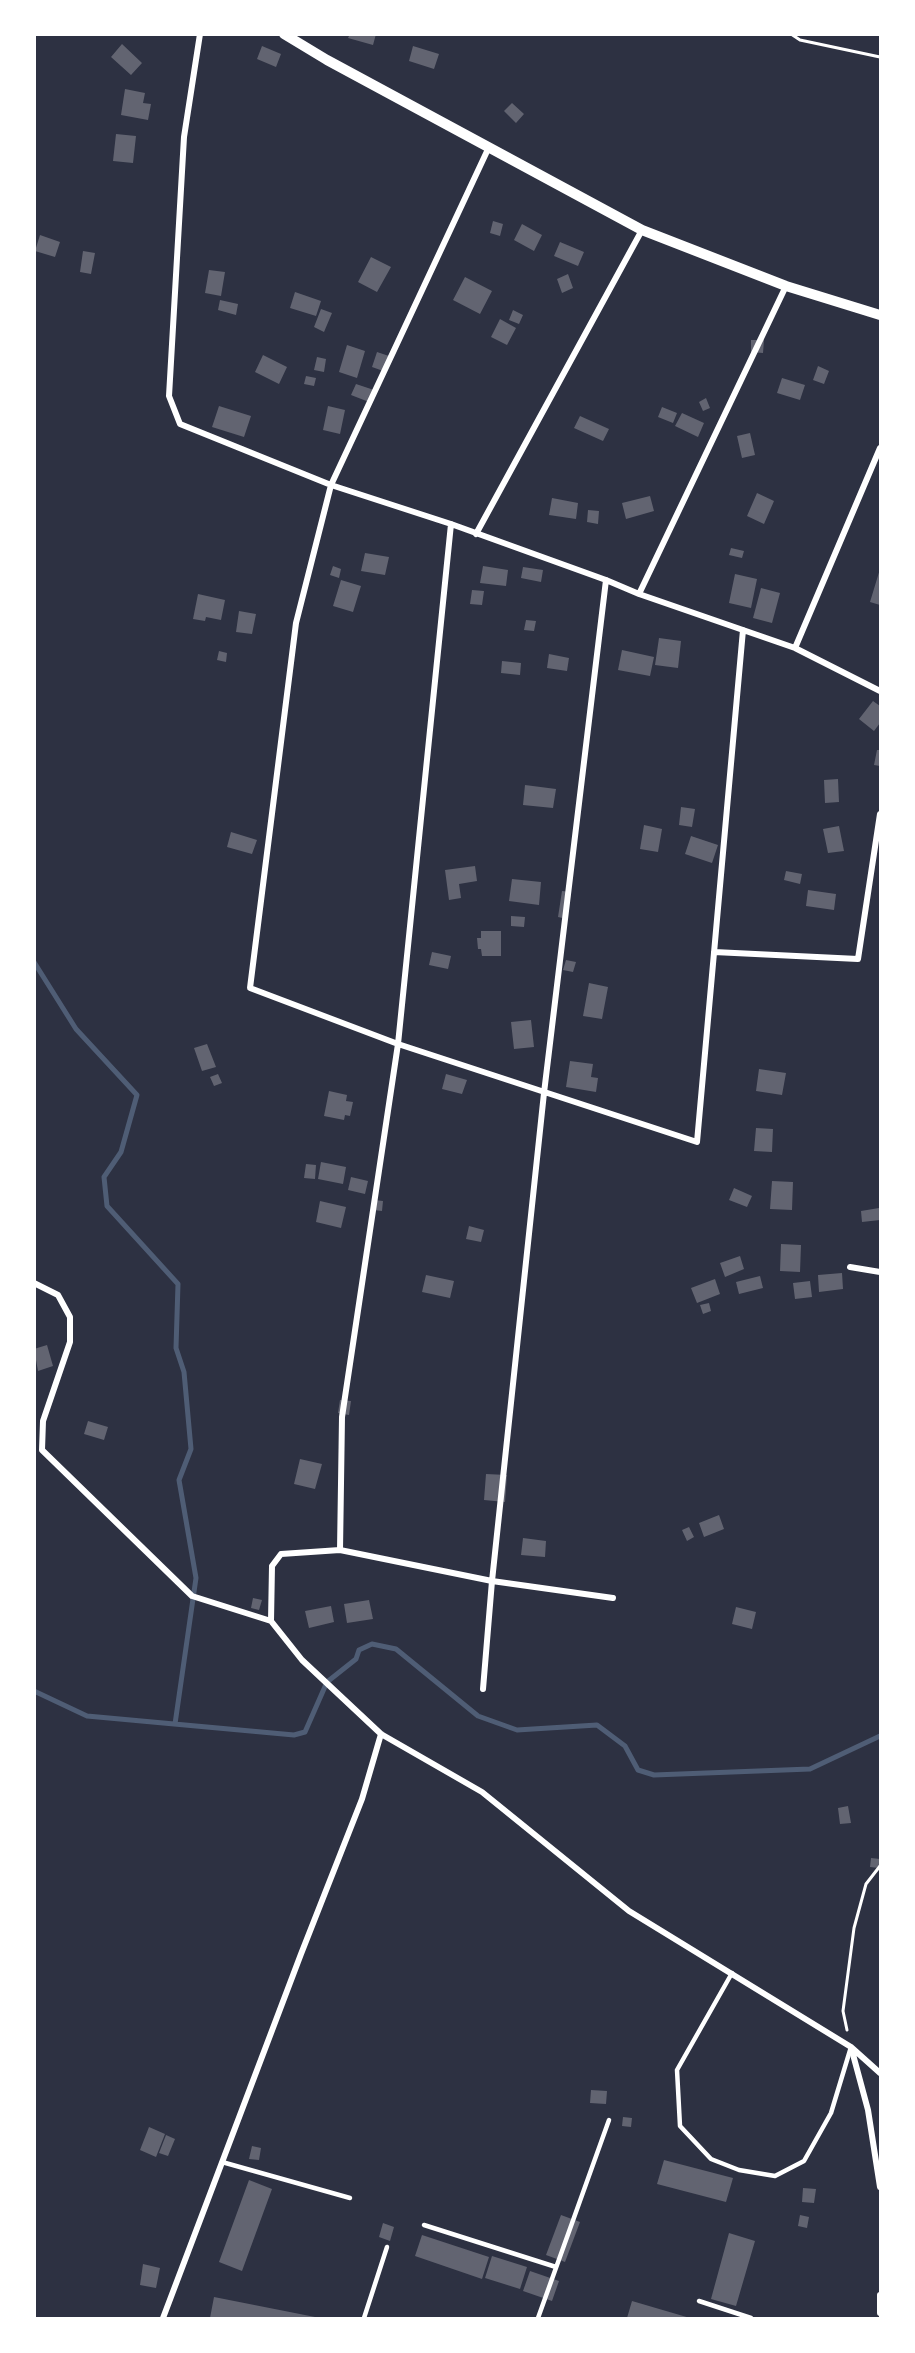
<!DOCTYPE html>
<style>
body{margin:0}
#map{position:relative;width:915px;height:2353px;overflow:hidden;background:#2d3142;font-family:"Roboto Serif",serif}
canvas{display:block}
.frame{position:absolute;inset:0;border:36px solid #fff;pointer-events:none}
</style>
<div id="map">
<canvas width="915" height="2353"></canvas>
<div class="frame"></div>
</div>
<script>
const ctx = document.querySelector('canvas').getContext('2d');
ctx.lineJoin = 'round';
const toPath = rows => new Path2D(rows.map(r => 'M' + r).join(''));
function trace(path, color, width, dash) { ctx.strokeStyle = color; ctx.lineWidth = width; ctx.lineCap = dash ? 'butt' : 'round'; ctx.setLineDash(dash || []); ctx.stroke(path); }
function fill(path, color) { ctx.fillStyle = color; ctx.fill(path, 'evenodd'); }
const stream = toPath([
 [34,962,76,1029,137,1095,121,1152,104,1177,107,1206,178,1284,176,1348,184,1372,191,1449,179,1480,196,1578,175,1724],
 [34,1691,87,1716,294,1735,305,1732,327,1682,356,1659,359,1650,372,1644,396,1649,478,1716,517,1730,597,1725,625,1746,638,1770,654,1775,810,1769,880,1736]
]);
const building = toPath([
 [350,34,376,34,373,45,348,38],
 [122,44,142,63,131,75,111,57],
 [262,46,281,54,276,67,257,59],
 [413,46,439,54,434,69,409,61],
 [125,89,145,93,143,103,151,104,148,120,121,115],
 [512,103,524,114,516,123,504,111],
 [116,134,136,136,133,163,113,161],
 [493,221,503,224,500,236,490,233],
 [522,224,542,235,534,251,514,240],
 [40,235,60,242,55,257,35,251],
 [560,242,584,252,578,266,554,256],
 [83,251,95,253,91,274,80,272],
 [371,257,391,267,377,292,358,282],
 [209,270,225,272,221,296,205,293],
 [568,274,573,288,562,293,557,279],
 [465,277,492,291,480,314,453,300],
 [295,292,321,301,316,316,290,308],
 [220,300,238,304,236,315,218,310],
 [321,309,332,313,324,332,314,327],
 [513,310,523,315,519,324,509,320],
 [500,319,516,328,507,345,491,337],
 [751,340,764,340,763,353,751,352],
 [347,345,365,351,357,378,339,372],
 [377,352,392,357,386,372,372,367],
 [263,355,287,367,279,384,255,372],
 [317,357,326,359,324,372,314,370],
 [818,366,829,371,824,384,813,380],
 [306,376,316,378,314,386,304,384],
 [782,378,805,385,800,400,777,393],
 [356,384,374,390,369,402,351,395],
 [706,398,710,408,703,411,699,402],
 [219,406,251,416,244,437,212,427],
 [328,406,345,410,340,434,323,430],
 [662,407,677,413,673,423,658,417],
 [682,413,704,423,698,437,675,426],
 [580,416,609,429,603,441,574,428],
 [750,433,755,455,742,458,737,436],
 [757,493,774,501,764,524,747,516],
 [650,496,654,511,626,519,622,503],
 [552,498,578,503,576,519,549,515],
 [588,510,599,511,598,524,587,522],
 [731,548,744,551,742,558,729,555],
 [365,553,389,557,385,575,361,571],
 [333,566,341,569,339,578,330,575],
 [483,566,508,570,506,586,480,583],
 [523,567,543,570,541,582,521,578],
 [880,569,880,605,870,602],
 [735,574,757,579,751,608,729,603],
 [341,580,361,586,353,612,333,606],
 [761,588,780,593,772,623,753,618],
 [472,590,484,591,482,605,470,604],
 [198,594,225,600,221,620,206,617,205,621,193,619],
 [239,611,256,614,252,634,236,632],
 [526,620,536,621,534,631,524,630],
 [659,638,681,641,678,668,655,665],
 [622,650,654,657,650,676,618,670],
 [219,651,227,653,226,662,217,660],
 [549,654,569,658,567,671,547,668],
 [502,661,521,663,520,675,501,673],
 [873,701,880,706,880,723,874,731,859,719],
 [877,750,880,750,880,766,874,765],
 [838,779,839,802,825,803,824,780],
 [525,785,556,789,553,808,523,805],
 [681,807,695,809,692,827,679,825],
 [644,825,662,829,658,852,640,849],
 [839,826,844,851,828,853,823,829],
 [231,832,257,840,252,854,227,847],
 [691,836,718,845,712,863,685,854],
 [475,866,477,881,459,884,461,898,449,900,445,870],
 [786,871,802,874,800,884,784,880],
 [512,879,541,882,539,905,509,901],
 [808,890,836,894,834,910,806,906],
 [562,891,571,892,567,919,558,917],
 [511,916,525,917,524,927,511,926],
 [481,931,501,931,501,956,482,956,481,949,478,949,477,938,481,938],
 [432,952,451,956,448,969,429,965],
 [566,960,576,962,573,972,563,970],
 [589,983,608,987,602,1019,583,1016],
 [531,1020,534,1047,514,1049,511,1022],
 [207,1044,216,1067,202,1071,194,1048],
 [570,1061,593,1064,591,1077,598,1078,596,1092,566,1087],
 [759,1069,786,1073,782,1095,756,1091],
 [218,1074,222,1083,214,1086,210,1077],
 [446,1074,467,1080,462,1094,442,1089],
 [329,1091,347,1095,346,1101,353,1102,350,1116,345,1115,344,1120,324,1116],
 [756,1128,773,1129,772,1152,754,1151],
 [321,1162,346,1167,343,1184,318,1179],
 [306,1164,316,1165,315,1179,304,1178],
 [351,1177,368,1181,365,1194,348,1190],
 [772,1181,793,1182,792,1210,770,1209],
 [734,1188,752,1196,747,1207,729,1200],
 [374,1200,383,1201,382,1211,373,1210],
 [320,1201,346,1207,341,1228,316,1222],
 [879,1208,880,1220,862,1222,861,1211],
 [469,1226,484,1230,481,1242,466,1239],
 [781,1244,801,1245,800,1272,780,1271],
 [740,1256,744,1269,725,1277,720,1263],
 [842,1273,843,1289,819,1292,818,1275],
 [426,1275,454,1281,450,1298,422,1292],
 [760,1276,763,1288,739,1294,736,1282],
 [715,1279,720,1294,697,1303,691,1288],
 [810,1281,812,1297,795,1299,793,1283],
 [709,1303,711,1311,703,1314,700,1305],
 [47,1345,53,1366,38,1371,34,1349],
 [340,1400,351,1401,349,1415,338,1413],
 [88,1421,108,1427,104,1440,84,1434],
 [300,1459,322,1464,315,1489,294,1484],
 [486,1474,507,1475,505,1502,484,1500],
 [719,1515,724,1529,704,1537,699,1523],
 [689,1527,694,1537,687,1541,682,1530],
 [523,1538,546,1541,545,1557,521,1555],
 [253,1598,262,1600,259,1610,251,1608],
 [369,1600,373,1619,347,1623,344,1604],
 [331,1606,334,1622,309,1628,305,1611],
 [736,1607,756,1612,752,1629,732,1624],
 [848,1806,851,1823,840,1824,838,1808],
 [871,1858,880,1859,879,1868,870,1867],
 [591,2090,607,2091,606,2104,590,2103],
 [623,2117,632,2118,631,2127,622,2126],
 [149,2127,165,2134,156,2157,140,2150],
 [166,2135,175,2139,168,2156,159,2153],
 [252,2146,261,2148,259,2160,249,2159],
 [664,2160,733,2178,726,2202,657,2184],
 [249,2180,272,2189,242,2271,219,2262],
 [803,2188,816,2189,814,2203,802,2202],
 [561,2215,580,2222,565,2262,546,2255],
 [800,2215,809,2217,807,2228,798,2226],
 [383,2223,394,2227,390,2241,379,2237],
 [729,2233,755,2241,736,2306,711,2299],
 [422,2235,489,2257,482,2279,415,2256],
 [492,2256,527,2267,520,2289,485,2278],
 [143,2264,160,2268,156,2288,140,2285],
 [530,2271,559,2281,552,2301,523,2291],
 [214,2297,315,2317,314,2318,210,2318],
 [632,2301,690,2318,627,2318]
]);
const path = toPath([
 [791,34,800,40,880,57],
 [847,2030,843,2011,854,1928,866,1884,880,1866]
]);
const service = toPath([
 [732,1973,677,2070,680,2126,711,2159,739,2170,775,2176,804,2161,831,2113,851,2047],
 [222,2162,350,2198],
 [424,2225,556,2267],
 [699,2301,751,2318],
 [364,2318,387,2247],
 [538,2318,609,2120]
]);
const minor = toPath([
 [200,34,184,137,169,396,180,424,331,485,451,524,606,580,639,594,795,648,880,691],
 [489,147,331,485,296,623,250,988,398,1044,697,1142,743,630],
 [476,534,642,230],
 [639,594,786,286],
 [795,648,880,448],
 [714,952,858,959,880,814],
 [850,1267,880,1272],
 [34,1283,58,1295,70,1317,70,1342,43,1421,42,1450,192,1596,271,1621,302,1660,381,1734,482,1792,629,1911,851,2047,880,2073],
 [340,1550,342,1417,398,1044,451,524],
 [271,1621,272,1566,281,1554,340,1550,492,1581,613,1598],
 [483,1689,492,1581,544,1093,606,580],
 [851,2047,868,2110,880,2187],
 [880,2295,880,2313],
 [163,2318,301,1954,362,1799,381,1734]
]);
const tertiary = toPath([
 [284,34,327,60,642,230,786,286,880,315]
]);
trace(stream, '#4f5d75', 5);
fill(building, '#626471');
trace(path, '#fff', 3);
trace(service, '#fff', 4.5);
trace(minor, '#fff', 6);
trace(tertiary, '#fff', 10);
</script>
